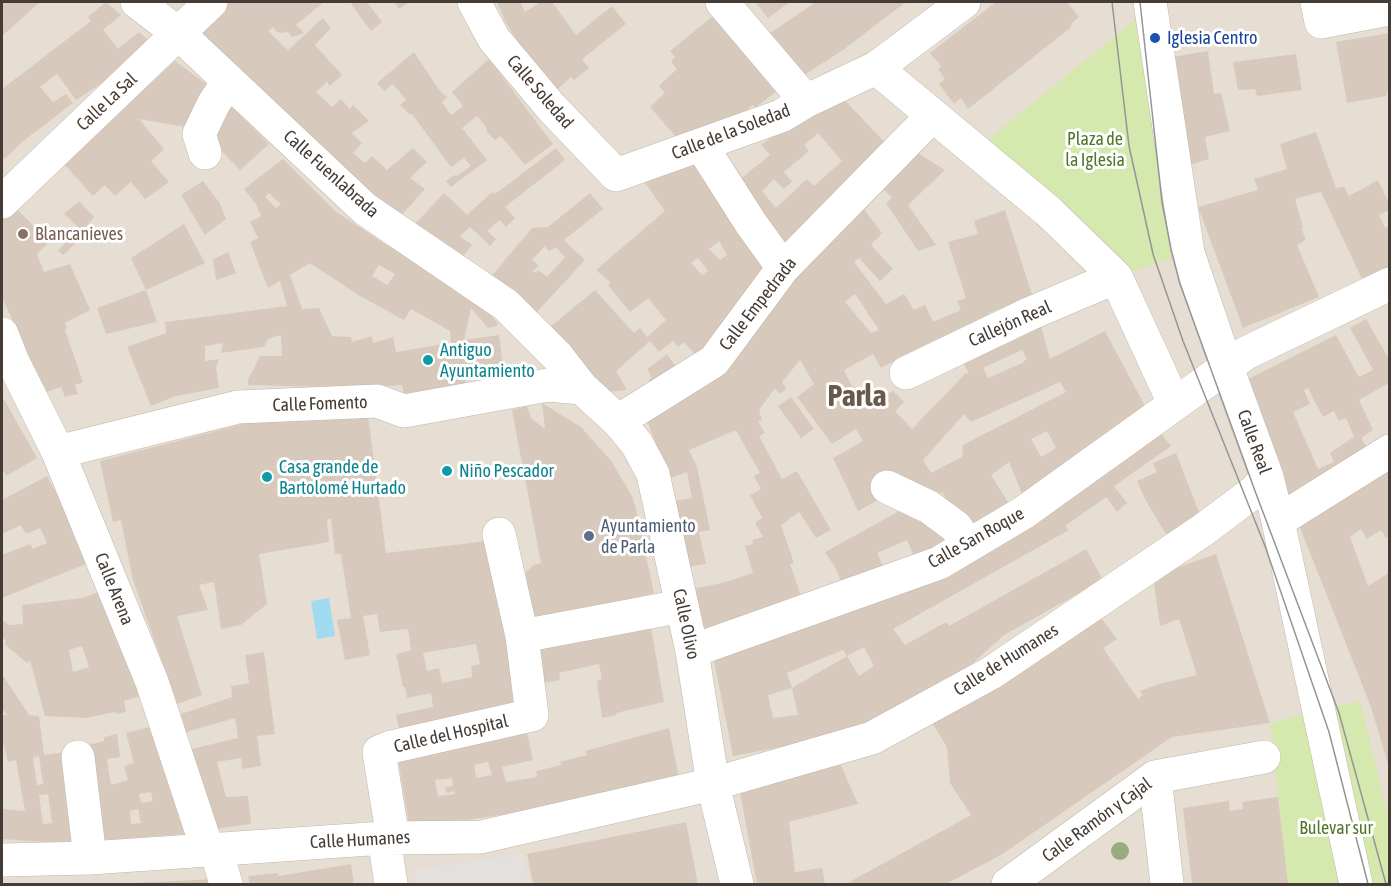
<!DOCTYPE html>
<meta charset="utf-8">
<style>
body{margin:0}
#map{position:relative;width:1391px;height:886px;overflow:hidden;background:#f3ede5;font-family:"Asap Condensed",sans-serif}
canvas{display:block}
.frame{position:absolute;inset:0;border:3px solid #453c35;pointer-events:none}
</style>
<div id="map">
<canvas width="1391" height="886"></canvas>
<div class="frame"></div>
</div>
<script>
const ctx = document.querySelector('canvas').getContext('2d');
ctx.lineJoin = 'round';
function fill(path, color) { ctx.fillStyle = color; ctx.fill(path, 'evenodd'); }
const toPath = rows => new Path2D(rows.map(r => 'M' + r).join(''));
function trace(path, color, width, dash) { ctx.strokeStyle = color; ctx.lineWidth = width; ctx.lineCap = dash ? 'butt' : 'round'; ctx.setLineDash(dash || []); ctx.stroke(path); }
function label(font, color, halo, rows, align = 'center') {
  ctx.font = font + ' "Asap Condensed",sans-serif'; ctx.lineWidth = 6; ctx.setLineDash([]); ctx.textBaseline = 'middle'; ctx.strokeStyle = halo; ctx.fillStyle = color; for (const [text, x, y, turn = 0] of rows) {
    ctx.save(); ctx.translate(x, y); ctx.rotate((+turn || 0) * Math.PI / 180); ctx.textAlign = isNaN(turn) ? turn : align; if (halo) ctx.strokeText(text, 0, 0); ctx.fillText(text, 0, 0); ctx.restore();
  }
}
const residential = toPath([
 [2,2,1389,2,1389,884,2,884]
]);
const green = toPath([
 [1151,7,1188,253,1116,277,975,150],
 [1360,701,1389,821,1389,884,1288,884,1270,723]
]);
const parking = toPath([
 [522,854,529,884,416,884,413,870]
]);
const water = toPath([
 [329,598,335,636,317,639,311,601]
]);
const building = toPath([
 [2,2,40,2,2,36],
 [106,2,121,15,103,30,118,49,139,32,156,47,76,100,57,74,40,87,53,102,66,94,73,103,22,142,2,161,2,89,91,21,88,17],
 [222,2,324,2,296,25,304,33,292,37,287,31,284,33,277,32,273,27,268,31,288,50,323,18,331,28,315,45,342,75,330,86,327,82,316,92,332,107,341,99,350,109,353,105,369,121,352,133,362,143,353,153,365,163,372,156,387,170,413,148,427,162,410,178,425,189,400,217,364,191,192,32],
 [354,2,367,2,382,22,371,31,351,4],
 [394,2,409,2,399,9],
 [497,2,520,2,525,12,541,2,552,2,576,35,612,6,626,24,582,59,589,68,574,80,571,77,556,91,532,63,506,23],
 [755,2,790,2,768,18],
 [812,2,906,2,843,50,801,77,767,35,813,4],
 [996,2,1067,2,1079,17,1072,23,1070,28,968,109,961,98,954,104,939,84,945,79,938,69,941,66,930,53],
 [719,11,782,87,755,108,753,105,728,126,677,138,650,107,665,93,659,86,677,69,671,62,675,57,670,51],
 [1389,33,1389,91,1386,92,1387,96,1347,103,1336,42],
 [1208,51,1214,94,1221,93,1230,131,1205,137,1209,159,1186,166,1166,58],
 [414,52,439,90,447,97,442,102,451,115,463,106,452,92,489,59,553,144,525,165,501,136,495,140,489,134,486,130,487,128,477,116,462,128,487,160,451,187,446,181,455,175,457,176,471,166,464,158,451,167,412,114,409,114,400,105,406,100,393,84,384,91,377,83],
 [1296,54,1302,90,1257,96,1255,89,1238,90,1233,62],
 [175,61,213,89,191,128,139,119,164,149,151,161,169,182,145,199,131,182,115,196,105,185,93,196,63,163],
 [840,95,888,146,788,248,733,185,770,155,761,145,785,126],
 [818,133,842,161,814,186,807,179,776,208,762,191,774,179,783,189,792,182,784,172,809,151,804,145],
 [230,105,269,144,240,170,209,139],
 [1316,132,1336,188,1344,187,1349,196,1378,180,1389,203,1389,210,1379,215,1385,228,1389,226,1389,267,1362,279,1321,192,1295,199,1303,227,1301,228,1306,240,1297,245,1319,297,1243,328,1198,207,1258,190,1254,179,1287,169,1280,144],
 [556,148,565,160,505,207,515,218,506,227,500,220,487,231,496,239,490,246,470,227,460,236,472,245,459,261,413,226,444,193,467,215,492,192,494,194,502,189],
 [913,150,945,170,908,205,936,245,918,251,886,203,892,197,878,185],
 [690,156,767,273,698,358,684,342,678,347,673,341,659,352,650,341,616,371,627,390,598,393,550,327,595,290,634,333,640,328,647,337,666,320,648,298,630,312,608,285,611,283,596,270,665,211,641,177],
 [719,241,727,255,720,260,709,249],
 [698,258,708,271,702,275,691,263],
 [283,159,336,212,390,247,474,294,497,322,497,326,488,328,471,308,464,340,499,335,503,367,464,374,466,388,404,398,402,385,359,388,248,385,248,380,260,356,282,356,281,335,268,339,264,347,221,353,223,343,205,346,205,361,219,359,216,368,219,388,176,396,151,406,127,347,166,333,165,322,287,306,280,281,268,288,250,242,258,238,250,222,261,216,256,204,244,189],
 [269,193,281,204,276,208,265,197],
 [310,263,360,296,404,320,411,309,450,331,451,343,396,352,393,337,373,343,372,336,352,342,351,337,332,336,319,308,302,309,290,275],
 [379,265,395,274,387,285,372,276],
 [203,181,219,202,226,219,205,235,181,195],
 [590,193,603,209,564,240,585,260,536,313,488,280,532,228,548,227],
 [545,246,549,251,556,247,565,257,547,277,538,270,536,273,533,271,539,265,532,260],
 [79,201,94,217,86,227,89,231,63,255,58,251,79,228,64,214],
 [860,204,882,233,871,245,893,269,880,281,859,258,854,262,886,304,904,294,914,310,925,305,933,322,961,310,957,301,966,298,948,242,978,234,974,221,1005,210,1033,298,989,313,991,320,941,342,939,338,881,368,873,354,844,370,862,407,893,391,904,402,895,411,912,429,965,374,969,373,959,356,1039,319,1050,359,1105,331,1146,408,1023,496,1009,462,991,475,1009,504,964,528,942,492,934,498,882,472,870,480,881,498,858,511,833,458,863,441,856,429,832,444,797,397,814,384,800,360,782,382,786,389,780,394,775,388,759,410,762,420,758,421,765,433,759,436,782,479,797,471,831,530,816,538,799,512,781,525,794,563,790,564,803,602,700,632,692,589,722,583,753,573,745,546,753,544,752,540,763,537,755,523,762,518,750,495,761,489,754,476,760,473,736,430,689,450,697,467,710,530,699,532,706,564,687,567,674,501,692,498,687,472,669,479,646,418,761,315],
 [855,294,879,330,871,333,845,302],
 [1022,350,1027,359,1022,363,988,378,983,368],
 [1060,382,1066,392,963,445,962,457,931,473,923,460,964,414,971,422],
 [1047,431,1056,448,1041,457,1031,439],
 [15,207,49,242,37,254,44,272,70,264,90,310,65,323,67,328,65,330,83,382,75,385,78,394,65,397,61,387,41,394,24,345,2,297,2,219],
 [184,224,205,263,146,290,157,322,106,334,97,308,146,290,131,258],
 [228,252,236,273,216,280,213,259],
 [1366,319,1389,359,1389,383,1359,400,1373,430,1361,438,1372,455,1289,501,1242,382,1336,335,1359,377,1373,370,1350,328],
 [1308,388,1323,417,1334,411,1339,421,1346,418,1354,437,1330,453,1334,462,1318,469,1293,412,1310,404,1304,390],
 [667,354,679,371,653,387,649,380,652,378,647,369],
 [2,396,37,458,6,476,2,468],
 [791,397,814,429,801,438,778,406],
 [542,403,581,427,612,462,632,496,636,509,654,593,548,620,531,615,521,581,527,571,534,565,541,563,512,410,527,406,531,418,545,429],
 [368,415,386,553,488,541,519,712,401,738,396,715,433,707,431,693,407,698,405,687,403,687,396,654,411,650,408,629,380,632,377,614,363,616,370,655,345,660,337,620,351,618,341,554,335,554,331,519,327,519,329,542,259,554,267,604,241,625,221,629,214,582,199,585,208,610,177,616,202,695,177,704,133,580,121,520,113,522,100,461,247,423],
 [476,644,480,664,471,666,472,677,442,683,439,668,427,671,423,653],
 [1157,428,1171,446,1114,486,1127,503,1117,512,1106,497,1065,526,1069,530,893,629,905,645,946,622,949,626,1086,549,1103,580,1004,635,973,663,886,718,808,742,733,756,713,656,773,634],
 [864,647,874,666,859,676,847,656],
 [843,650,847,656,792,688,798,715,773,718,768,695,792,688,787,673],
 [1176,453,1202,520,1169,539,1146,501,1137,481,1157,472,1153,463],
 [1389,464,1389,536,1386,538,1381,530,1367,539,1361,529,1350,537,1368,586,1389,573,1389,767,1371,707,1299,525],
 [47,476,93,561,2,598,2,555,30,544,33,549,47,543,40,528,26,534,21,525,2,534,2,500],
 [910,505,953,540,915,559,907,540,877,553,886,572,844,589,836,569,825,552],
 [1216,554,1270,723,1172,737,1001,855,946,884,846,884,971,815,950,783,947,747,927,715,1096,611,1117,639,1103,648,1138,699,1143,695,1140,691,1159,684,1197,675,1179,619,1160,626,1153,576],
 [105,589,144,695,124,701,126,712,116,714,115,712,86,718,45,716,30,660,27,663,5,644,6,641,2,637,2,620,9,625,23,624,22,605,83,598],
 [82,646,89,667,73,672,69,650],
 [650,622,664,702,616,713,616,715,602,718,597,681,602,679,599,664,559,673,560,680,538,684,533,649],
 [264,652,275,734,257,736,261,766,242,769,241,758,217,762,226,797,248,796,251,824,215,829,191,749,238,738,235,718,186,732,181,714,232,697,231,686,249,683,245,655],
 [2,674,29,715,39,716,44,755,67,752,78,841,46,842,2,839,2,809,25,811,16,760,8,762,2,737,2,715,7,715,2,708],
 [39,756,43,784,37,785,33,758],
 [48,794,52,823,43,824,39,795],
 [525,723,533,760,502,767,506,782,537,777,536,771,561,765,560,762,587,755,585,751,669,728,679,778,544,808,410,829,398,760],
 [488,762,492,775,476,778,474,765],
 [452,778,453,786,445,787,447,793,455,791,455,794,438,796,435,780],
 [154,726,186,834,102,840,88,745,104,741,104,737,117,734,120,757,107,759,111,785,128,780,124,766,134,763,126,733],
 [151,792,153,801,141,803,139,794],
 [138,809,141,823,131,824,130,811],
 [838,759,858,804,789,822,795,872,822,868,825,884,757,884,738,782],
 [1278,797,1288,884,1192,884,1183,808,1229,801,1230,811,1243,809,1242,802],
 [686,822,698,884,533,884,527,854],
 [351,864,354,884,250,884,248,876,278,873,278,876],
 [217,879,218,884,131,884,131,883]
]);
const minor = toPath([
 [137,2,179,34,365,209,506,305,558,357,582,388,618,421,637,444,653,474,692,651,713,784,737,884],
 [474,2,494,39,551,107,616,175,781,116,806,101,876,68,964,2],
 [722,2,806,101],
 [1150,2,1188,253,1226,365,1267,477,1278,521,1356,884],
 [1317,2,1321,22,1390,9],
 [876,68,1048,211,1116,277,1174,403],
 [701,145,750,222,783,268],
 [205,153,199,134,214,103,229,81],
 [2,202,211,2],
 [2,334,13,362,58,452,152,682,208,851],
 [906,373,1029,314,1116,277],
 [618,421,714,361,783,268,932,116],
 [58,452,238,407,377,401,404,411,548,385,582,388],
 [887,487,929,507,956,527,968,545],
 [1278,521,1390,451],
 [499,534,522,636,682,606],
 [692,651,939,563,1023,513,1246,353,1390,284],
 [78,757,90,858],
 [1155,777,1167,884],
 [384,838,391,884],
 [393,838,379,752,391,747,532,715,522,636],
 [216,850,226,884],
 [2,860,90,858,384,838,481,837,713,784,872,738,991,673,1203,530,1255,491,1267,477],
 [1008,884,1155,777,1264,757]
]);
const tram = toPath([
 [1112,2,1129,146,1153,254,1183,341,1265,546,1329,732,1368,884],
 [1140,2,1162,202,1171,249,1180,284,1255,491,1339,713,1386,884]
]);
const trees = [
 [1120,851]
];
const markers = [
 [1155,38,6,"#1a4fb4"],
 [23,234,6,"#8d6e63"],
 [428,360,6,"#0f9aa8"],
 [447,471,6,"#0f9aa8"],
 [267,477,6,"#0f9aa8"],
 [589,536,6,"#5c6f8a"]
];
const transitNames = [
 ["Iglesia Centro",1167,38]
];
const streetNames = [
 ["Calle Soledad",540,92,49],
 ["Calle La Sal",107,102,-43],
 ["Calle de la Soledad",731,132,-21],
 ["Calle Fuenlabrada",331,174,42],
 ["Calle Empedrada",758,304,-52],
 ["Callejón Real",1010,324,-24],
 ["Calle Fomento",320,404,-2],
 ["Calle Real",1254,442,70],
 ["Calle San Roque",976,538,-29],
 ["Calle Arena",114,589,68],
 ["Calle Olivo",686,624,78],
 ["Calle de Humanes",1006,660,-32],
 ["Calle del Hospital",451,734,-13],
 ["Calle Ramón y Cajal",1097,820,-36],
 ["Calle Humanes",360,840,-3]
];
const parkNames = [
 ["Plaza de",1095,139],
 ["la Iglesia",1095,160],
 ["Bulevar sur",1336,828]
];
const educationNames = [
 ["Blancanieves",35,234]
];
const cultureNames = [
 ["Antiguo",440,350],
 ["Ayuntamiento",440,371],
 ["Casa grande de",279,467],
 ["Bartolomé Hurtado",279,488],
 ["Niño Pescador",459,471]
];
const serviceNames = [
 ["Ayuntamiento",601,526],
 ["de Parla",601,547]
];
const townNames = [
 ["Parla",857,397]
];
fill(residential, '#e7ded3');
fill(green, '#d5e8ad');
fill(parking, '#e3e0dd');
fill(water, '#a0dbf1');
fill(building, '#d7cabd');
trace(minor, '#c1b6ab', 34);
trace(minor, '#fff', 33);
trace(tram, '#959595', 1.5);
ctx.fillStyle = '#9aac7d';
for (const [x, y] of trees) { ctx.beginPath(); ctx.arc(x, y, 9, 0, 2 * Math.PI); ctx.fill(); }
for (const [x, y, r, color] of markers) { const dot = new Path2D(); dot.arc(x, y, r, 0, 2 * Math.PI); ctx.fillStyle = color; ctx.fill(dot); trace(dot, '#fff', 2); }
label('18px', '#164399', '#fff', transitNames, 'left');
label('18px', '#453c35', '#fff', streetNames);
label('18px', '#517728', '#fff', parkNames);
label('18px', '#785e54', '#fff', educationNames, 'left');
label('18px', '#0d838f', '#fff', cultureNames, 'left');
label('18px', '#4e5e75', '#fff', serviceNames, 'left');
label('bold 30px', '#68594c', '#fff', townNames);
</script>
